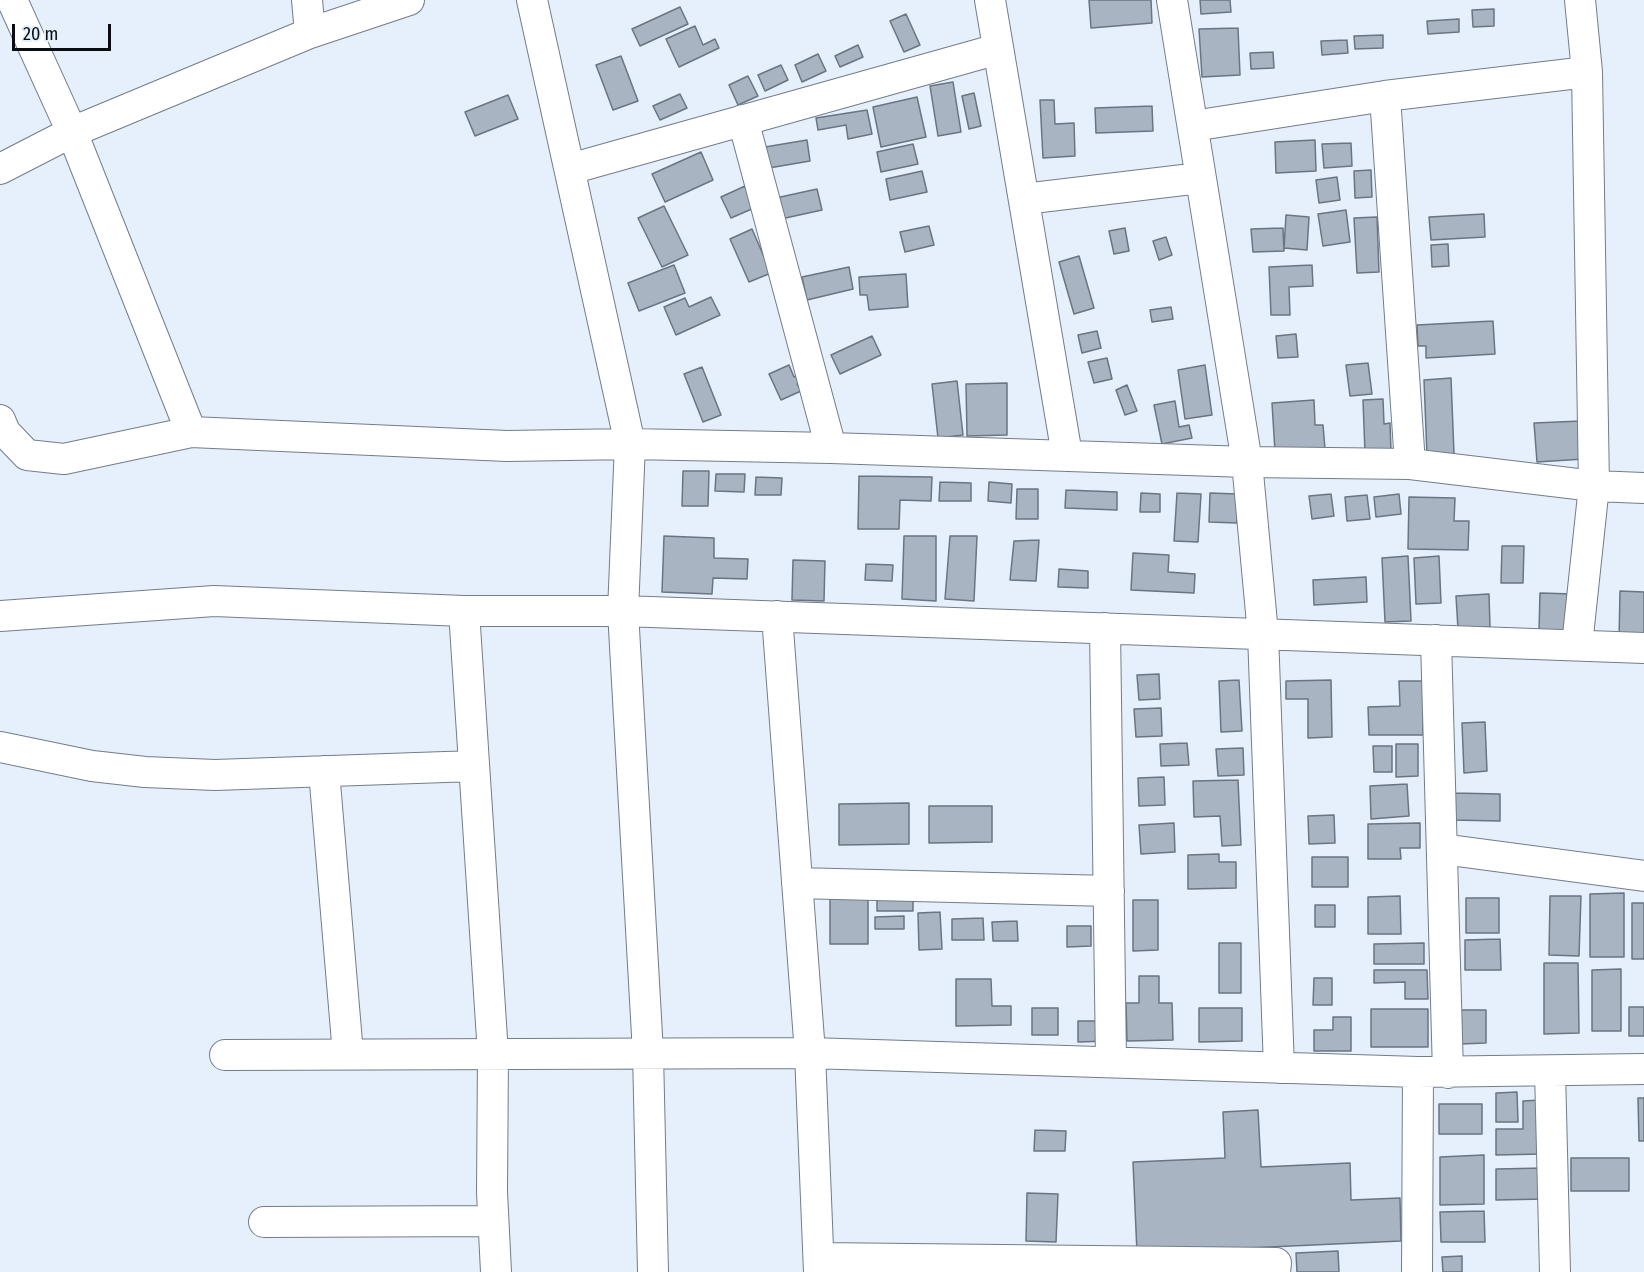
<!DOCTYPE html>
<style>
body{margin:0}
#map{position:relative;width:1644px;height:1272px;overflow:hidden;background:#e6f0fc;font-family:"Fira Sans Condensed",sans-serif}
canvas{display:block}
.scale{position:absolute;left:12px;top:24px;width:99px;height:27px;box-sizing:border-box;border:3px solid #090d12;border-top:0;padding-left:8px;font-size:18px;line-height:21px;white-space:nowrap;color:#090d12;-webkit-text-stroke:4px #e6f0fc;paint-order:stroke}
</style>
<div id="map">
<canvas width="1644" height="1272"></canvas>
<div class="scale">20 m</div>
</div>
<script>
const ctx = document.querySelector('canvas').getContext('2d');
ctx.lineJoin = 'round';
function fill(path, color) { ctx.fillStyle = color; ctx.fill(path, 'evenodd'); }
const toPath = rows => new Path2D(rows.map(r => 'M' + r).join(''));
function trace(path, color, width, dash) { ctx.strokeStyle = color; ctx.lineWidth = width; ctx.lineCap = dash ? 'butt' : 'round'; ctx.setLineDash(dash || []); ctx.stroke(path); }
const building = toPath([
 [1089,0,1151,0,1152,23,1091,28,1089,0],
 [1200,0,1230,0,1231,12,1201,14,1200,0],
 [680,7,688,24,640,46,632,29,680,7],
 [1494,9,1494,26,1473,27,1472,10,1494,9],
 [906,14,920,45,904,52,890,21,906,14],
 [1459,19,1459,32,1428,34,1427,21,1459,19],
 [695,26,703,45,715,39,719,48,679,67,666,39,695,26],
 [1238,28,1240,75,1202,77,1199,29,1238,28],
 [1383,35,1383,48,1355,49,1354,36,1383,35],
 [1347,40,1348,53,1322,55,1321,41,1347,40],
 [858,45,863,57,840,67,835,56,858,45],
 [1273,52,1274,68,1251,69,1250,53,1273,52],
 [818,54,826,71,802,82,795,65,818,54],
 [621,56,638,101,613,110,596,65,621,56],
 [781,65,788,80,765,91,758,75,781,65],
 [748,76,758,96,738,105,729,85,748,76],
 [953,82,961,132,938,136,930,86,953,82],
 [974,93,981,126,969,129,962,96,974,93],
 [680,94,687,108,660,120,653,106,680,94],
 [508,95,518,119,475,136,465,112,508,95],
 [917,97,926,137,881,147,873,107,917,97],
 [1040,100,1054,100,1055,124,1074,123,1075,156,1043,158,1040,100],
 [1152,106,1153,131,1096,133,1095,108,1152,106],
 [867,110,872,134,848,139,846,125,818,130,816,118,867,110],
 [807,140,810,161,763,169,759,148,807,140],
 [1315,140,1316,171,1276,173,1275,142,1315,140],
 [1351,143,1352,166,1324,168,1322,144,1351,143],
 [913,144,918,164,881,172,877,152,913,144],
 [701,152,713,180,665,202,652,174,701,152],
 [1371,170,1372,197,1355,198,1354,171,1371,170],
 [922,171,927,192,890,200,886,179,922,171],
 [1337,177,1340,200,1319,203,1316,180,1337,177],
 [745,186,754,208,731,218,721,197,745,186],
 [817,189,822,210,781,219,776,198,817,189],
 [664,206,688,255,662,267,638,218,664,206],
 [1346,210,1350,242,1323,246,1318,214,1346,210],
 [1484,214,1485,237,1431,240,1429,217,1484,214],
 [1286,215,1309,217,1307,250,1284,248,1286,215],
 [1377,217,1379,272,1357,273,1354,218,1377,217],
 [929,226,934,245,905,252,900,232,929,226],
 [1125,228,1129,251,1114,254,1109,231,1125,228],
 [1283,228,1284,251,1253,252,1251,229,1283,228],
 [752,229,771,273,749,282,730,239,752,229],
 [1166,237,1172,255,1159,260,1153,241,1166,237],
 [1448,244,1449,266,1432,267,1431,245,1448,244],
 [1079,256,1094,308,1074,314,1059,262,1079,256],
 [674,265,685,293,639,311,628,283,674,265],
 [1312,265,1313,286,1289,287,1290,315,1271,315,1269,267,1312,265],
 [849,267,853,289,807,300,802,277,849,267],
 [906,274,908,307,869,310,867,295,860,295,859,277,906,274],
 [711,297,720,315,676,335,664,307,685,298,689,307,711,297],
 [1171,307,1173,319,1152,322,1150,310,1171,307],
 [1493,321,1495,354,1426,358,1426,346,1418,346,1417,325,1493,321],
 [1097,331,1101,348,1082,353,1078,335,1097,331],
 [1296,334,1298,357,1278,358,1276,336,1296,334],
 [872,336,881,355,840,374,831,355,872,336],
 [1107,358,1112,379,1094,383,1088,362,1107,358],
 [1368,363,1372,394,1350,396,1346,365,1368,363],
 [789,365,794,377,798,375,801,382,797,384,801,391,781,400,769,374,789,365],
 [1205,365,1212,415,1185,419,1178,370,1205,365],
 [702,367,721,415,703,422,684,374,702,367],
 [1451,378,1454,454,1427,455,1424,380,1451,378],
 [957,381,963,435,938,438,932,384,957,381],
 [1007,383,1007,435,967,436,966,384,1007,383],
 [1127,385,1137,411,1125,415,1116,390,1127,385],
 [1383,399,1384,424,1390,423,1391,451,1365,453,1363,400,1383,399],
 [1314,400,1315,425,1323,425,1325,449,1275,452,1272,403,1314,400],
 [1175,401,1179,427,1189,425,1192,438,1162,444,1154,405,1175,401],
 [1582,421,1584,459,1537,462,1534,423,1582,421],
 [683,471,709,471,708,506,682,506,683,471],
 [716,474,745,474,744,492,715,491,716,474],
 [859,476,932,477,931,501,900,500,899,529,858,529,859,476],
 [756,477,782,478,781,495,755,495,756,477],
 [940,482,971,483,971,501,939,501,940,482],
 [989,482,1012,484,1011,503,988,501,989,482],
 [1017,489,1038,489,1038,519,1016,519,1017,489],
 [1066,490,1117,492,1117,510,1065,508,1066,490],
 [1141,493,1160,494,1160,512,1140,512,1141,493],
 [1177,493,1201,494,1198,542,1174,541,1177,493],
 [1210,493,1238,494,1237,523,1209,522,1210,493],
 [1331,494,1334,516,1312,519,1309,496,1331,494],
 [1399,494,1401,514,1376,517,1374,497,1399,494],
 [1367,495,1370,519,1347,521,1345,497,1367,495],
 [1409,497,1455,498,1454,521,1469,521,1468,550,1408,549,1409,497],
 [664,536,714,538,714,558,748,559,747,579,713,578,712,594,662,592,664,536],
 [904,536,936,536,936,601,902,599,904,536],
 [950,536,977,536,974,601,945,599,950,536],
 [1039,540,1036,581,1010,580,1014,541,1039,540],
 [1502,546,1524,546,1523,583,1501,583,1502,546],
 [1133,553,1169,555,1168,572,1195,574,1194,593,1131,590,1133,553],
 [1408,556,1411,621,1385,622,1382,558,1408,556],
 [1439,556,1441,603,1416,604,1414,558,1439,556],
 [793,560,825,561,824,601,792,600,793,560],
 [866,564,893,565,892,581,865,580,866,564],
 [1059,569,1088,571,1088,588,1058,587,1059,569],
 [1366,577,1367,602,1314,605,1313,580,1366,577],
 [1620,591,1644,592,1644,640,1619,640,1620,591],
 [1540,593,1573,594,1572,631,1539,631,1540,593],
 [1489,594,1490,627,1458,629,1456,596,1489,594],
 [1159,674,1160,699,1139,700,1137,675,1159,674],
 [1239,680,1242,731,1221,732,1219,681,1239,680],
 [1331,680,1332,737,1308,738,1308,699,1286,699,1286,681,1331,680],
 [1399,681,1423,681,1423,735,1369,735,1368,707,1400,706,1399,681],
 [1161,708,1162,736,1136,737,1134,709,1161,708],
 [1485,722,1487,771,1464,773,1462,723,1485,722],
 [1187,743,1189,765,1161,766,1160,744,1187,743],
 [1396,744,1418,744,1418,776,1396,777,1396,744],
 [1373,746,1392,746,1392,772,1374,772,1373,746],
 [1243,748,1244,775,1218,776,1216,749,1243,748],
 [1164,777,1165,805,1139,806,1138,778,1164,777],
 [1238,780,1241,845,1222,846,1220,816,1194,817,1193,781,1238,780],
 [1407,784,1409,816,1371,819,1370,786,1407,784],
 [1453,793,1500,794,1500,821,1452,820,1453,793],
 [909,803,909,844,839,845,839,804,909,803],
 [929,806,992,806,992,842,929,843,929,806],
 [1334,815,1335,843,1309,844,1308,816,1334,815],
 [1174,823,1175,852,1141,854,1139,825,1174,823],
 [1420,823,1420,848,1400,848,1401,859,1368,859,1368,824,1420,823],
 [1219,854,1219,862,1236,862,1236,888,1188,889,1188,855,1219,854],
 [1312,857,1348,857,1348,887,1312,887,1312,857],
 [1624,893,1624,957,1590,957,1590,894,1624,893],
 [868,895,868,944,830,944,830,896,868,895],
 [1400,896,1401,934,1368,934,1368,897,1400,896],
 [1550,896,1581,896,1579,956,1549,955,1550,896],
 [877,898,913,898,913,911,877,911,877,898],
 [1466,898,1499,898,1499,933,1466,933,1466,898],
 [1133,900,1158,900,1158,950,1133,951,1133,900],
 [1632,903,1644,903,1644,959,1632,959,1632,903],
 [1315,905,1335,905,1335,927,1315,927,1315,905],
 [940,912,942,949,919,950,918,913,940,912],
 [904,916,904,929,875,929,875,917,904,916],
 [983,918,984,940,952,940,952,919,983,918],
 [1017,921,1018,941,993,941,992,922,1017,921],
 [1067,926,1091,926,1091,946,1067,947,1067,926],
 [1500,939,1501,970,1465,970,1465,940,1500,939],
 [1219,943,1241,943,1241,993,1219,993,1219,943],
 [1424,943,1424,964,1374,964,1374,944,1424,943],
 [1544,963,1578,963,1579,1033,1544,1034,1544,963],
 [1621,969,1621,1031,1592,1031,1592,970,1621,969],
 [1374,970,1427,970,1428,999,1405,999,1405,982,1374,983,1374,970],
 [1139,976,1159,976,1159,1003,1172,1003,1173,1040,1127,1041,1126,1003,1139,1003,1139,976],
 [1314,978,1332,978,1332,1005,1313,1005,1314,978],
 [956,979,991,979,992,1006,1011,1006,1011,1025,956,1026,956,979],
 [1629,1007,1644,1007,1644,1036,1629,1036,1629,1007],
 [1032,1008,1058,1008,1058,1035,1032,1035,1032,1008],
 [1199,1008,1242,1008,1242,1041,1199,1042,1199,1008],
 [1371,1009,1428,1009,1428,1047,1371,1047,1371,1009],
 [1460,1010,1486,1010,1486,1043,1460,1044,1460,1010],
 [1333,1017,1351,1017,1351,1051,1314,1051,1314,1030,1333,1030,1333,1017],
 [1078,1021,1108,1021,1108,1041,1078,1042,1078,1021],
 [1517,1092,1518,1122,1496,1122,1496,1093,1517,1092],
 [1638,1098,1644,1098,1644,1141,1639,1141,1638,1098],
 [1541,1100,1542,1154,1496,1155,1496,1129,1523,1129,1523,1101,1541,1100],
 [1439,1104,1482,1104,1482,1134,1439,1134,1439,1104],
 [1258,1110,1261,1167,1350,1163,1351,1200,1400,1198,1401,1241,1137,1253,1133,1162,1225,1158,1223,1112,1258,1110],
 [1035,1130,1066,1131,1065,1151,1034,1151,1035,1130],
 [1484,1155,1484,1204,1440,1205,1440,1157,1484,1155],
 [1571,1158,1629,1158,1629,1191,1571,1191,1571,1158],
 [1545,1168,1545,1199,1496,1200,1496,1169,1545,1168],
 [1027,1193,1058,1194,1056,1242,1026,1241,1027,1193],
 [1484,1211,1485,1242,1441,1242,1440,1212,1484,1211],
 [1338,1251,1339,1272,1297,1272,1296,1253,1338,1251],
 [1462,1256,1462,1272,1443,1272,1442,1257,1462,1256]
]);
const street = toPath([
 [12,0,72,132,191,432],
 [532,0,630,444,623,611,648,1053,653,1272],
 [990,0,1067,455],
 [1172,0,1247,462,1263,634,1279,1068],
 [310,33,409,0],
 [1385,96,1410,464],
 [743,120,831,448],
 [1193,126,1385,96,1587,72],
 [0,169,72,132,310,33,307,0],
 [570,169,998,49],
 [1024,199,1200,178],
 [0,420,5,432,27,455,64,459,191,432,507,446,630,444,831,448,1247,462,1410,464,1594,486,1644,488],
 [464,611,493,1054,492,1192,496,1272],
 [0,616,214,601,464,611,623,611,1644,648],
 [777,616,810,1053,819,1272],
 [1105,628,1111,1062],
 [1436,640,1448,1073],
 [1577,645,1594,486,1587,72,1580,0],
 [0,747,92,766,145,772,215,775,474,766],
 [324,771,348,1054],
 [1442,849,1644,876],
 [797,883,1109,891],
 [225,1055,810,1053,1418,1072,1644,1069],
 [1550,1071,1555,1272],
 [264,1222,493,1221],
 [819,1258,1276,1263,1275,1272],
 [1417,1272,1418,1072]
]);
fill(building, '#a9b4c3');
trace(building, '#6a7482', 1.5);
trace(street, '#727d8a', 32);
trace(street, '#fff', 30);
</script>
